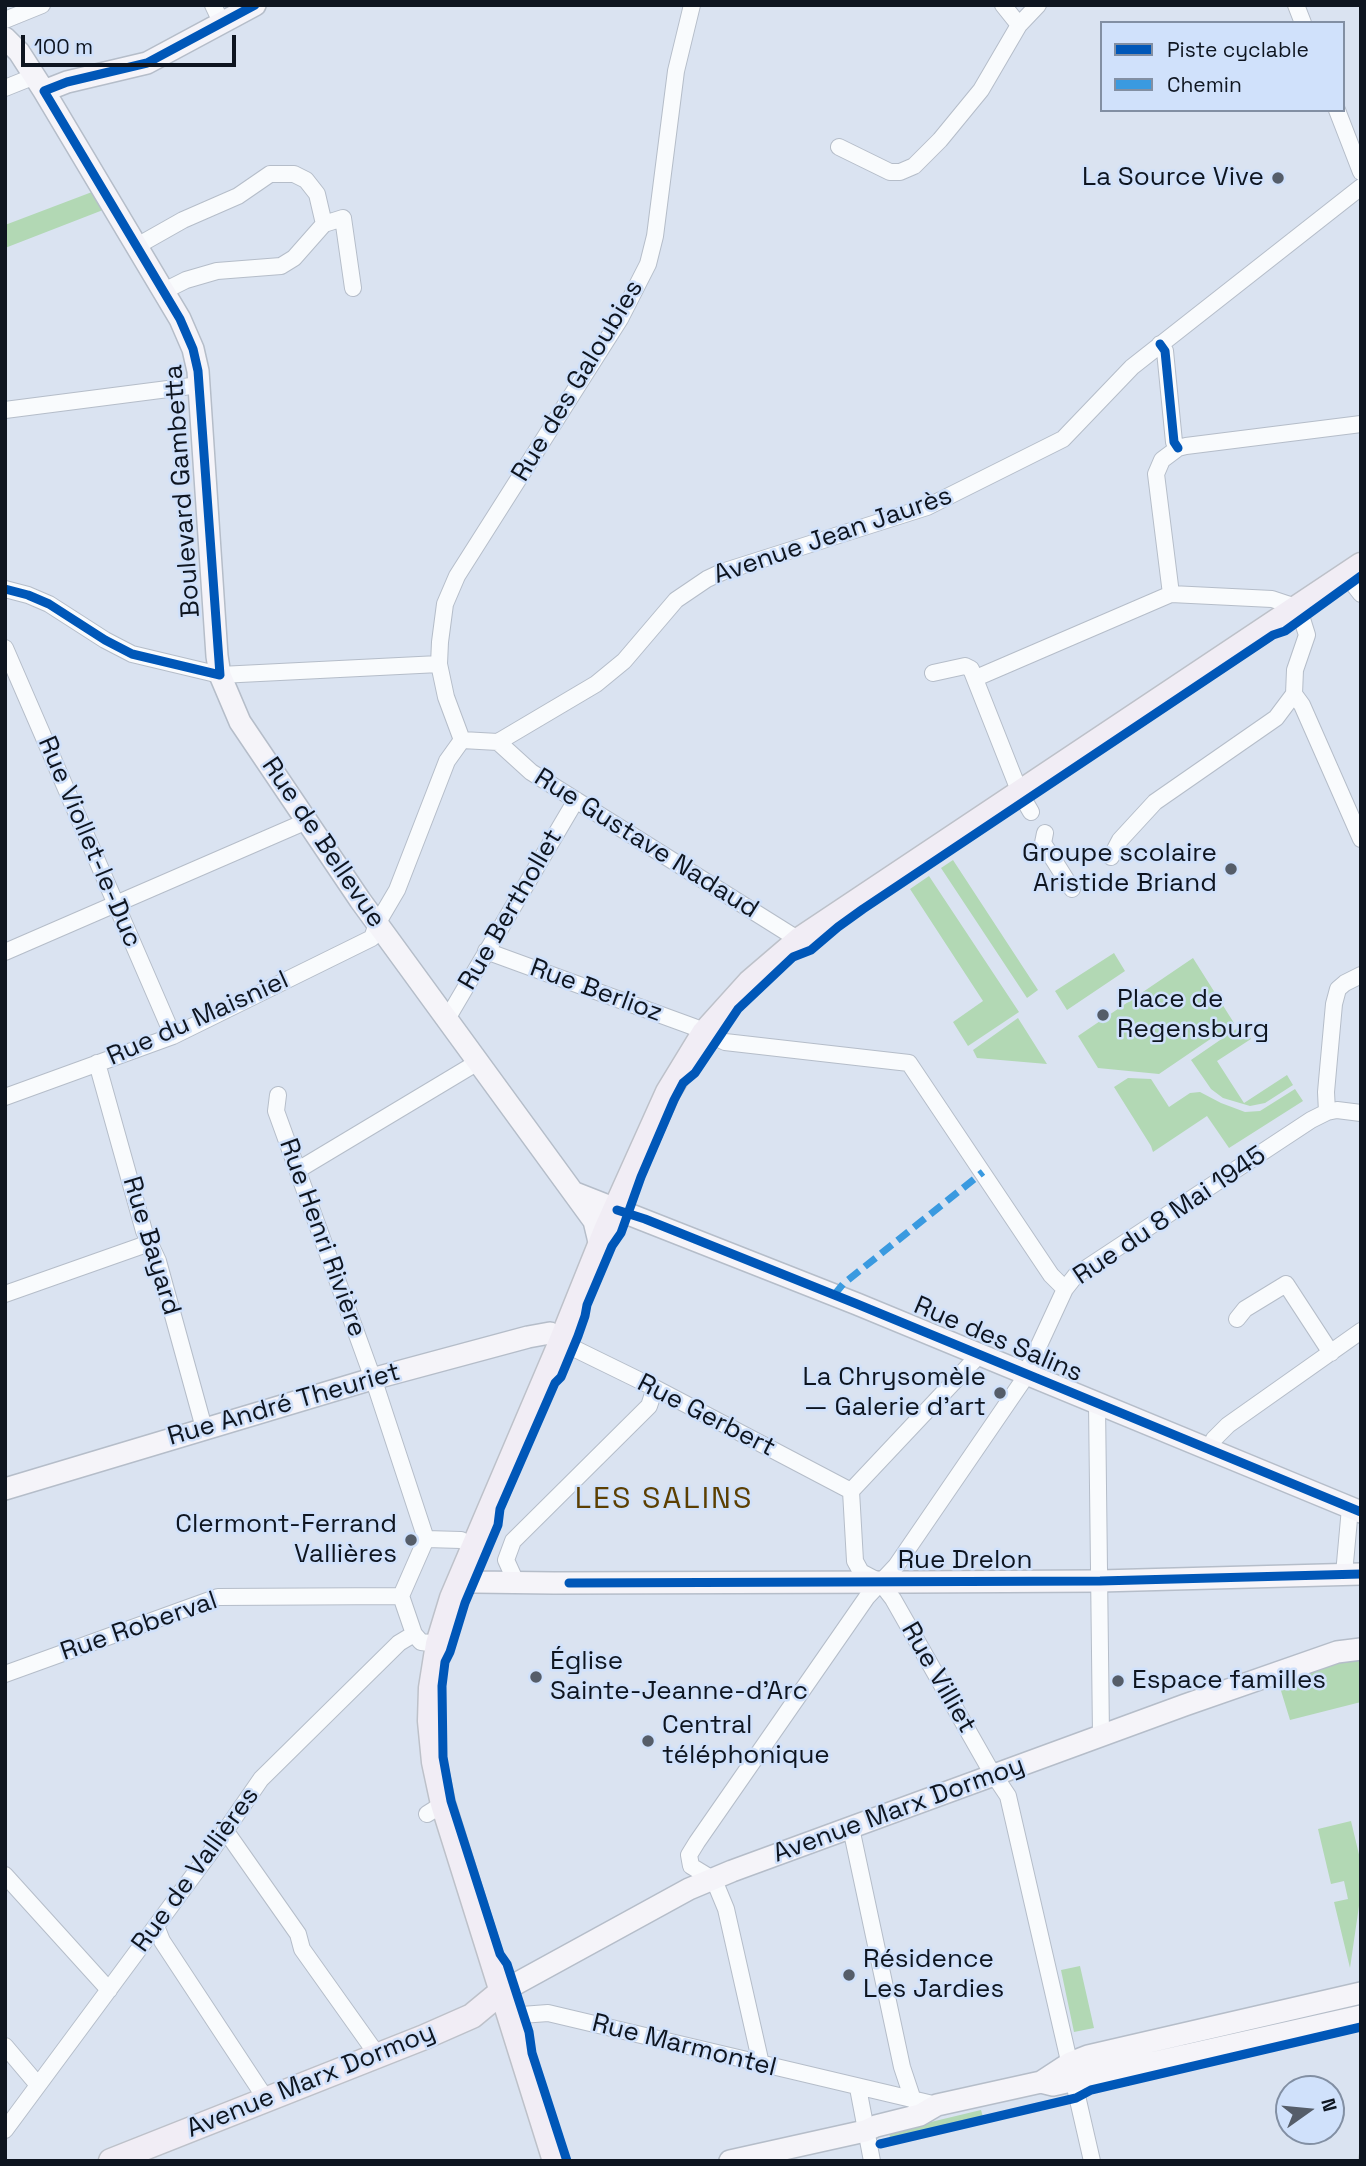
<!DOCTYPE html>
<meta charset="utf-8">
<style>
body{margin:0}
#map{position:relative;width:1366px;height:2166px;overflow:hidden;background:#dae3f1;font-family:"Space Grotesk",sans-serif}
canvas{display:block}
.frame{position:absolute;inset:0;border:7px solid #0e1520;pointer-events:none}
.legend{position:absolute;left:1100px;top:21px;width:245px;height:91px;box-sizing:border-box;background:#d0e1fb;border:2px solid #828fa3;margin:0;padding:9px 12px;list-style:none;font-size:21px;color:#0e1520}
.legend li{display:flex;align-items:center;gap:14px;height:35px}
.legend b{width:35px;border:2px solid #828fa3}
.north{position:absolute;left:1275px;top:2075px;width:70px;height:70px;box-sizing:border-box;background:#d0e1fb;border:2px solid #828fa3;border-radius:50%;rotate:75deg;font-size:19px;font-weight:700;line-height:28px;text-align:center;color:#0e1520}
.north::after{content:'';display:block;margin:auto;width:24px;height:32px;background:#555d69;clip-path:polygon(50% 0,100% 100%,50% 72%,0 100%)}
.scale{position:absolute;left:21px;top:35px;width:215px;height:32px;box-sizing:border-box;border:4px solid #0e1520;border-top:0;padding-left:9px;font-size:21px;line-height:24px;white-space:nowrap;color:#0e1520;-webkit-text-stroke:5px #d0e1fb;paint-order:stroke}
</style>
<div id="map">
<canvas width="1366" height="2166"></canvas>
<div class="frame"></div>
<ul class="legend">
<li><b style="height:9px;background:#0057b8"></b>Piste cyclable</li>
<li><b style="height:9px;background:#3a9ae0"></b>Chemin</li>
</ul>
<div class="north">N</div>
<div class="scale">100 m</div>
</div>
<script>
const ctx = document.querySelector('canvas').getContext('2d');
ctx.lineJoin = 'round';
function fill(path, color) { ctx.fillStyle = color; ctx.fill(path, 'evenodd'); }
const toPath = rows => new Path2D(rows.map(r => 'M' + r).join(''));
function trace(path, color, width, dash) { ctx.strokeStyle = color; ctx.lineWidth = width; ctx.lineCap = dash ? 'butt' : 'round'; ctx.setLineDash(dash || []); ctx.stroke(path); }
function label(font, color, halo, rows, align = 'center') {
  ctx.font = font + ' "Space Grotesk",sans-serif'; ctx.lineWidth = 5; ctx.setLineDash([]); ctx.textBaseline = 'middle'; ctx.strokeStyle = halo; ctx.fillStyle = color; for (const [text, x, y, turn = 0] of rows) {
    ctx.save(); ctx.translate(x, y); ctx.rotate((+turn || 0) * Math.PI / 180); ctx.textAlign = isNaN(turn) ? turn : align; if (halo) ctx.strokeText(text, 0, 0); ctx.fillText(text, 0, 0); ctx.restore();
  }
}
const green = toPath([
 [92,192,103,210,5,248,5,225],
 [953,860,1038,990,1027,998,941,868],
 [929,876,1019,1012,968,1046,953,1022,983,1001,910,889],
 [1114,953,1125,971,1067,1010,1055,991],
 [1193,958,1234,1023,1159,1074,1098,1068,1078,1036],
 [1018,1018,1047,1064,977,1058,973,1050],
 [1242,1025,1251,1039,1217,1061,1244,1103,1287,1075,1293,1085,1265,1103,1250,1106,1223,1098,1211,1089,1191,1060],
 [1128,1078,1151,1079,1169,1107,1190,1093,1200,1092,1221,1103,1245,1112,1260,1111,1295,1089,1303,1101,1229,1148,1207,1116,1153,1152,1151,1146,1114,1087],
 [1361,1660,1361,1702,1290,1720,1278,1681,1329,1662],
 [1351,1821,1361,1863,1361,1892,1350,1968,1334,1902,1348,1899,1344,1881,1331,1884,1318,1829],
 [1080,1966,1094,2028,1074,2032,1061,1970],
 [981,2110,983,2117,890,2138,889,2132]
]);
const street = toPath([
 [213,5,222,24],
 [1003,5,1019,25],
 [1296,5,1303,23],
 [5,20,42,5],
 [5,88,35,76],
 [1337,110,1361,172],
 [839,147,890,172,900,172,914,166,940,140,981,90,1019,25,1038,5],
 [324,224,343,218,353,288],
 [137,246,183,220,238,196,270,174,294,174,306,180,317,194,324,224,294,258,281,266,217,271,186,280,164,291],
 [1160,344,1165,351,1174,442,1178,448],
 [5,410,199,385],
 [1346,575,1361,594],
 [5,589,28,595,49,604,105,640,132,654,220,675,439,664],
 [1171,594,1156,474,1162,460,1178,448,1186,446,1361,424],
 [5,648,173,1036],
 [933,673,965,666,971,669,1020,793,1031,812],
 [976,678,1171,594,1272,599,1290,605,1302,619,1307,635,1295,670,1294,694,1302,705,1361,839],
 [462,740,446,697,439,664,440,642,445,604,457,576,620,319,648,264,655,236,676,71,692,5],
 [498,742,531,772,799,940],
 [1045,833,1043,843,1072,889],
 [1111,857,1120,840,1155,802,1276,718,1294,694],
 [486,951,694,1027,725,1042,909,1063,1051,1275,1065,1289],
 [5,952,307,821],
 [447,1019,576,800],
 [97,1063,144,1231,158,1261,204,1428],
 [278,1095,276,1111,377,1390,426,1539],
 [5,1097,173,1036,372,938,377,924,397,890,447,761,462,740,498,742,596,684,624,661,676,600,707,579,722,572,927,507,1063,439,1132,367,1361,187],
 [1327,1112,1326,1092,1334,1004,1338,989,1345,983,1361,975],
 [298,1170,478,1062],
 [5,1294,141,1246,148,1241],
 [1237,1319,1245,1309,1286,1284,1331,1353],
 [561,1342,655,1388,851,1491],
 [980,1354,851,1491,855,1561,861,1572,880,1582,893,1599,988,1766,1008,1796,1092,2161],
 [1097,1404,1101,1735],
 [1208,1450,1214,1439,1228,1425,1361,1331],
 [426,1539,401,1596,414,1634,421,1642,438,1644],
 [426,1539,461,1540,474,1546],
 [1344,1574,1350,1508],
 [516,1582,506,1560,513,1541,649,1406,655,1388],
 [5,1674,218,1597,401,1596],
 [427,1814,443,1804],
 [851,1828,902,2067,913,2100],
 [225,1830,298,1934,302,1949,371,2046,375,2056],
 [5,1875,109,1990],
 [156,1926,162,1941,266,2099],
 [508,2016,548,2013,937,2105],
 [5,2046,38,2085],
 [761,2064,726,1909,714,1880,691,1866,689,1855,697,1842,867,1597,896,1566,1022,1382,1065,1289,1076,1275,1311,1120,1327,1112,1337,1110,1361,1113],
 [858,2088,872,2161],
 [5,2130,210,1853,261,1779,399,1643,414,1634]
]);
const secondary = toPath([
 [5,38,19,52,44,91,180,319,193,349,198,371,217,656,220,675,240,722,360,900,594,1221,600,1246],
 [44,91,67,82,147,63,255,5],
 [575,1193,857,1304,1361,1512],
 [5,1489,372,1379,528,1337,550,1333,561,1342],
 [461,1578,474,1582,554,1583,909,1582,1100,1581,1361,1574],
 [501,1992,689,1889,732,1871,1185,1705,1337,1652,1361,1649],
 [1041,2082,1070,2063,1088,2056,1361,1993],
 [730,2161,865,2131,876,2126,920,2115,937,2105,1041,2082,1053,2085,1361,2016]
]);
const primary = toPath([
 [111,2161,422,2038,472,2016,501,1992],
 [555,2161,443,1804,434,1762,430,1721,431,1688,438,1644,452,1598,561,1342,606,1230,668,1092,704,1033,750,982,799,940,1361,565]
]);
const tram = toPath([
 [1359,2161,1361,2145]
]);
const quiet = toPath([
 [834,1295,843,1284,983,1172]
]);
const cycleway = toPath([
 [1160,344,1165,351,1174,442,1178,448],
 [5,589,28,595,49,604,105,640,132,654,220,675,198,371,193,349,180,319,44,91,67,82,147,63,255,5],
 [617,1210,645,1219,857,1304,1361,1512],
 [569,1583,1100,1581,1361,1574],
 [880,2144,1076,2098,1091,2090,1361,2027],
 [567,2161,532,2053,529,2032,507,1964,500,1954,451,1801,443,1757,442,1686,445,1662,450,1652,465,1603,498,1525,500,1509,555,1383,561,1377,578,1336,585,1316,587,1305,612,1246,621,1233,641,1177,674,1100,683,1083,695,1073,738,1009,793,957,811,950,838,927,863,909,1273,635,1285,631,1361,576]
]);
const markers = [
 [1278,178,7,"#555d69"],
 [1231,869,7,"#555d69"],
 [1103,1015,7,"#555d69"],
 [1000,1393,7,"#555d69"],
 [411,1540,7,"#555d69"],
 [536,1677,7,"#555d69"],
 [1118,1681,7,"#555d69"],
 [648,1741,7,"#555d69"],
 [849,1975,7,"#555d69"]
];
const poiNames = [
 ["La Source Vive",1264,178,"right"],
 ["Groupe scolaire",1217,854,"right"],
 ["Aristide Briand",1217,884,"right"],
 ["Place de",1117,1000],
 ["Regensburg",1117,1030],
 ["La Chrysomèle",986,1378,"right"],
 ["— Galerie d'art",986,1408,"right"],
 ["Clermont-Ferrand",397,1525,"right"],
 ["Vallières",397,1555,"right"],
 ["Église",550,1662],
 ["Sainte-Jeanne-d'Arc",550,1692],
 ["Espace familles",1132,1681],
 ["Central",662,1726],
 ["téléphonique",662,1756],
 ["Résidence",863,1960],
 ["Les Jardies",863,1990]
];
const streetNames = [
 ["Rue des Galoubies",578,381,-59],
 ["Boulevard Gambetta",183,491,-94],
 ["Avenue Jean Jaurès",833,536,-19],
 ["Rue Viollet-le-Duc",89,842,67],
 ["Rue de Bellevue",323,843,56],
 ["Rue Gustave Nadaud",646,844,32],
 ["Rue Berthollet",511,910,-60],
 ["Rue Berlioz",596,991,20],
 ["Rue du Maisniel",198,1019,-24],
 ["Rue du 8 Mai 1945",1170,1216,-34],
 ["Rue Henri Rivière",322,1238,70],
 ["Rue Bayard",151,1246,73],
 ["Rue des Salins",998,1340,23],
 ["Rue André Theuriet",284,1405,-16],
 ["Rue Gerbert",706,1416,27],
 ["Rue Drelon",965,1561],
 ["Rue Roberval",139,1627,-19],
 ["Rue Villiet",938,1678,60],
 ["Avenue Marx Dormoy",899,1810,-20],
 ["Rue de Vallières",196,1870,-54],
 ["Rue Marmontel",684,2046,14],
 ["Avenue Marx Dormoy",311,2081,-22]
];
const quarterNames = [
 ["LES SALINS",664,1500]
];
fill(green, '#b2d8b4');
trace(street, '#b5bdc9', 18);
trace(secondary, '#b5bdc9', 24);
trace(primary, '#bdc1c9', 27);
trace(street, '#f9fbfd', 16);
trace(secondary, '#f5f4f9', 21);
trace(primary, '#f1edf5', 24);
trace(tram, '#bfc2c6', 2);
trace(quiet, '#3a9ae0', 7, [14, 7]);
trace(cycleway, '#0057b8', 9);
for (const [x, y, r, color] of markers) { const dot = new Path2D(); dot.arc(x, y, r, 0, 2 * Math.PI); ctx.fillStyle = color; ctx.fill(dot); trace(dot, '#d0e1fb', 2.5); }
label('26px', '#0e1520', '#d0e1fb', poiNames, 'left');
label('26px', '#0e1520', '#d0e1fb', streetNames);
ctx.letterSpacing = '2px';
label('30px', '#5c3f02', '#d0e1fb', quarterNames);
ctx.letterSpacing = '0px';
</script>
